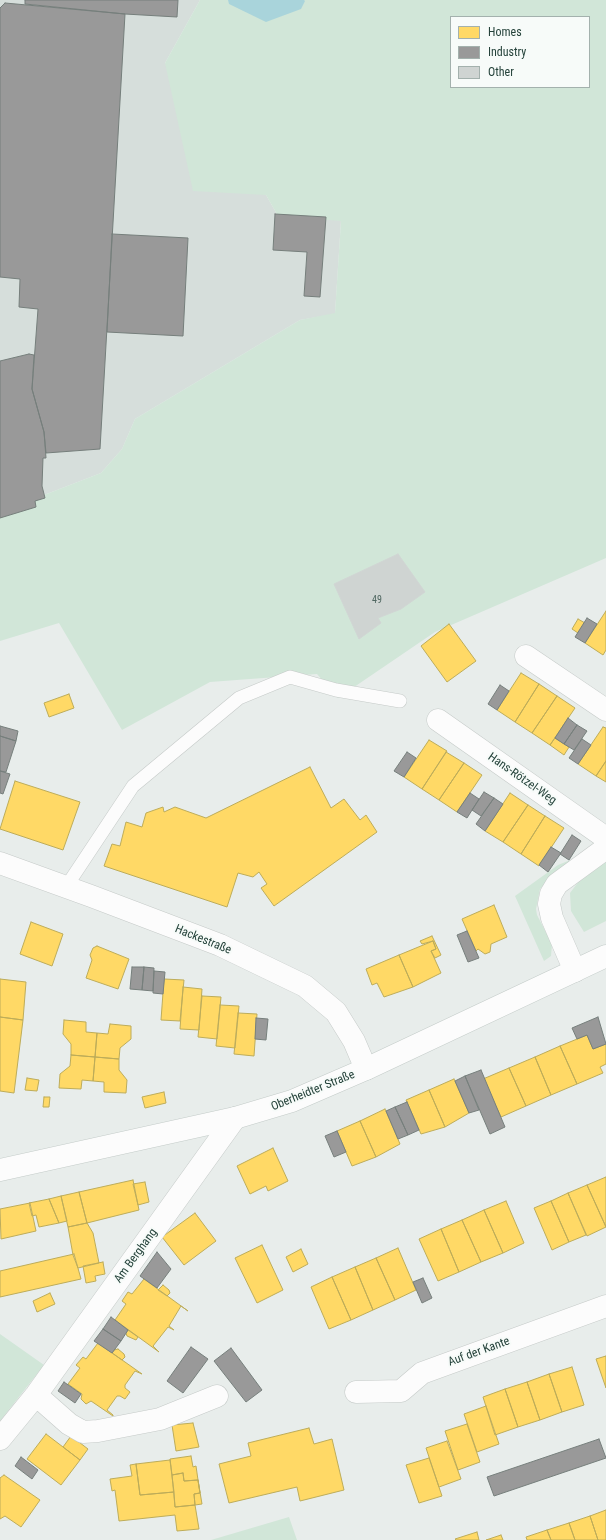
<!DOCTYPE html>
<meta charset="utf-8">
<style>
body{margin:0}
#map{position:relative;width:606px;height:1540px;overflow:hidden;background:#e8edeb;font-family:"Roboto Condensed",sans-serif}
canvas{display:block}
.legend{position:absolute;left:450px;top:16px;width:140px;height:72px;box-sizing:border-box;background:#f7fbf9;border:1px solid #a3b1ad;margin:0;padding:5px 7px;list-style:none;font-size:12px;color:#24423a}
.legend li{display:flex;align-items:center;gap:8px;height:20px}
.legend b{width:20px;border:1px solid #a3b1ad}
</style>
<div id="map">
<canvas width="606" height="1540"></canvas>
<ul class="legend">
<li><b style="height:11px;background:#ffd966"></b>Homes</li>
<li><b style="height:11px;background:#999"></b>Industry</li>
<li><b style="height:11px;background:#cfd4d2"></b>Other</li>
</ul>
</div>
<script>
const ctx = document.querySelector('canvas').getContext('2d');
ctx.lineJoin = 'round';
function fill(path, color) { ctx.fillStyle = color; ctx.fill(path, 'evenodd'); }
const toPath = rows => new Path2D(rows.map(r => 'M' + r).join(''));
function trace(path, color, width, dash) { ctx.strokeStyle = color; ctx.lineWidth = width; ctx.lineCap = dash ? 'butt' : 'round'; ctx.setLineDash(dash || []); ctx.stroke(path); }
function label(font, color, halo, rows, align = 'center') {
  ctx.font = font + ' "Roboto Condensed",sans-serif'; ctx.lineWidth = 4; ctx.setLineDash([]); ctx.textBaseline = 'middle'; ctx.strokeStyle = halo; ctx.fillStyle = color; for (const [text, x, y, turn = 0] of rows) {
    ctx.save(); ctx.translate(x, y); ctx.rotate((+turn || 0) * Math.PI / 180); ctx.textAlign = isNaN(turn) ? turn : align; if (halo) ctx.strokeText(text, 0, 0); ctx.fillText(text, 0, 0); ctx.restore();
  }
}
const built = toPath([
 [0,0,200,0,165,63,266,195,278,216,341,220,335,314,300,320,135,419,122,449,101,473,0,512]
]);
const green = toPath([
 [200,0,606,0,606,558,435,632,338,698,317,674,210,682,122,730,59,623,0,641,0,512,101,473,122,449,135,419,300,320,335,313,341,221,278,216,266,195,193,191,165,63],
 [451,17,589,17,589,87,451,87],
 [578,857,552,876,540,889,536,909,537,915,552,944,551,956,544,961,515,896,558,865],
 [606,859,606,921,584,932,571,911,570,893,582,877],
 [0,1334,44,1365,0,1421],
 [289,1517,297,1540,211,1540]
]);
const water = toPath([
 [228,0,304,0,305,1,301,9,266,22,229,4]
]);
const homes = toPath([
 [606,611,606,650,603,655,585,643,606,611],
 [578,619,585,623,578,633,572,629,578,619],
 [449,624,476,661,447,682,421,646,449,624],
 [521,673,539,684,515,722,497,710,521,673],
 [539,684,557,696,532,733,515,722,539,684],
 [69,694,74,708,49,717,44,703,69,694],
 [557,696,575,708,550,745,532,733,557,696],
 [603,727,606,728,606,761,596,776,578,764,603,727],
 [555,738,569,747,564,755,550,745,555,738],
 [429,740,447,751,422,789,404,777,429,740],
 [446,752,464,763,439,800,422,789,446,752],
 [606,761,606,782,596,776,606,761],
 [464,763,482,775,457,812,439,800,464,763],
 [310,767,331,808,344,799,360,820,366,815,377,832,274,906,261,888,267,884,259,872,253,877,238,873,227,907,104,866,112,844,120,846,126,822,142,827,146,813,163,807,164,812,175,807,206,818,310,767],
 [15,781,80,802,63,850,0,829,15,781],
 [510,793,528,805,503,842,485,831,510,793],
 [528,805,545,816,521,854,503,842,528,805],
 [545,816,564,828,539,866,521,854,545,816],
 [494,905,507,937,491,944,490,952,485,954,478,949,476,951,462,919,494,905],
 [31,922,63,934,52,966,20,954,31,922],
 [432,936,441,955,435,958,431,951,436,949,433,941,422,944,420,941,432,936],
 [433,941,436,949,431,951,441,973,413,987,399,955,433,941],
 [97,946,129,959,118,989,86,978,92,960,90,955,93,948,97,946],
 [399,955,413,987,384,997,377,983,372,985,366,969,399,955],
 [0,979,26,982,23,1020,0,1017,0,979],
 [164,979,184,980,180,1021,161,1020,164,979],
 [183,987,202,989,199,1030,180,1029,183,987],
 [202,996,221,997,217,1039,198,1037,202,996],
 [220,1005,239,1006,235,1048,216,1046,220,1005],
 [238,1013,257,1014,254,1056,234,1054,238,1013],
 [0,1017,23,1020,14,1093,0,1091,0,1017],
 [64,1020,86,1022,86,1032,97,1033,95,1057,71,1055,71,1044,63,1034,64,1020],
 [110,1024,131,1026,131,1039,120,1048,119,1059,95,1057,97,1033,108,1034,110,1024],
 [587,1035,593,1049,606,1044,606,1064,600,1067,603,1073,577,1084,560,1046,587,1035],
 [560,1046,577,1084,551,1095,535,1057,560,1046],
 [71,1055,95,1057,93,1081,82,1080,81,1089,59,1088,60,1074,70,1066,71,1055],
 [95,1057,119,1059,119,1070,127,1080,126,1093,104,1092,104,1082,93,1081,95,1057],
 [535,1057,551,1095,526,1106,509,1068,535,1057],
 [509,1068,526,1106,501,1117,483,1079,509,1068],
 [27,1078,39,1080,37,1091,25,1090,27,1078],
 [454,1079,469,1113,445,1127,429,1090,454,1079],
 [429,1090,445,1127,421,1134,406,1100,429,1090],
 [164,1092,166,1103,145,1108,142,1097,164,1092],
 [44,1097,50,1097,49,1107,43,1107,44,1097],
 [385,1109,400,1144,376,1157,360,1121,385,1109],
 [360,1121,376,1157,352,1166,337,1131,360,1121],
 [273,1148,288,1181,268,1191,266,1186,250,1194,237,1166,273,1148],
 [606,1177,606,1227,587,1185,606,1177],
 [133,1180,139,1210,87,1223,79,1192,133,1180],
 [145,1182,149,1202,138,1205,133,1184,145,1182],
 [587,1185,606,1227,587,1236,568,1193,587,1185],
 [79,1192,87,1223,68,1227,61,1196,79,1192],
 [568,1193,586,1235,569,1242,551,1201,568,1193],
 [61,1196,67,1221,59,1223,49,1199,61,1196],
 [49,1199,59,1223,39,1227,36,1215,32,1216,29,1203,49,1199],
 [506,1201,524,1243,503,1253,484,1210,506,1201],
 [551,1201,569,1242,552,1250,534,1208,551,1201],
 [30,1203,36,1231,1,1239,0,1209,30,1203],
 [484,1210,503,1253,481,1262,462,1220,484,1210],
 [195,1213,216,1241,184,1265,162,1237,195,1213],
 [462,1220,481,1262,459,1272,441,1229,462,1220],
 [87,1223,93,1233,99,1263,78,1268,73,1255,68,1227,87,1223],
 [441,1229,459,1272,438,1281,419,1239,441,1229],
 [262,1245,283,1290,257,1303,235,1258,262,1245],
 [398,1248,416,1290,395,1300,376,1258,398,1248],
 [301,1249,308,1264,293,1272,286,1257,301,1249],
 [74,1254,81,1279,0,1297,0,1271,74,1254],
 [376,1258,395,1300,373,1310,355,1267,376,1258],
 [103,1262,105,1274,95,1276,96,1281,86,1283,83,1266,103,1262],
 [355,1267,373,1310,351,1320,332,1277,355,1267],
 [332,1277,351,1320,329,1329,311,1287,332,1277],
 [144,1279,188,1311,181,1306,169,1326,174,1330,168,1327,153,1346,159,1352,115,1320,126,1304,122,1301,128,1292,132,1294,144,1279],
 [163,1285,169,1290,170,1293,167,1296,158,1290,163,1285],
 [50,1293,55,1304,37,1312,33,1301,50,1293],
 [128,1330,138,1337,136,1340,127,1336,126,1333,128,1330],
 [98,1343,142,1374,135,1371,125,1385,125,1388,130,1392,125,1399,120,1396,117,1396,107,1410,113,1415,113,1416,91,1401,86,1404,81,1399,82,1394,68,1384,80,1368,76,1365,83,1357,86,1359,98,1343],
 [118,1349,124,1354,125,1357,122,1360,112,1353,114,1350,118,1349],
 [606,1356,606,1388,596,1359,606,1356],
 [572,1367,584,1405,562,1412,549,1374,572,1367],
 [549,1374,562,1412,540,1420,527,1382,549,1374],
 [527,1382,540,1420,518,1427,505,1389,527,1382],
 [505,1389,518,1427,495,1435,483,1397,505,1389],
 [486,1406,499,1444,477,1452,464,1414,486,1406],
 [193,1423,199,1447,176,1451,172,1425,193,1423],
 [467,1424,480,1462,458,1470,445,1431,467,1424],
 [309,1428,314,1444,332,1439,344,1490,300,1501,297,1487,229,1503,219,1464,251,1456,248,1443,309,1428],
 [46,1434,80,1460,61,1485,27,1459,46,1434],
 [71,1436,88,1449,80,1460,63,1447,71,1436],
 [447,1441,461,1479,439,1487,426,1448,447,1441],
 [191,1456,193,1467,196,1466,198,1480,184,1481,183,1473,172,1475,170,1459,191,1456],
 [429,1458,442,1496,419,1503,406,1465,429,1458],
 [170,1460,174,1492,140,1495,136,1464,170,1460],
 [136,1464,140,1495,174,1492,175,1507,195,1505,199,1529,177,1531,175,1515,119,1521,115,1490,112,1491,110,1479,132,1476,130,1465,136,1464],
 [183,1473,184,1481,198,1480,200,1493,194,1494,195,1505,175,1507,172,1475,183,1473],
 [4,1475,40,1500,21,1527,5,1516,0,1519,0,1478,4,1475],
 [198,1480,202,1504,195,1505,194,1494,200,1493,198,1480],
 [606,1510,606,1540,598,1540,590,1516,606,1510],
 [590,1516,598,1540,575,1540,569,1523,590,1516],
 [569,1523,575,1540,551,1540,547,1530,569,1523],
 [547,1530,551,1540,527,1540,526,1537,547,1530],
 [477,1532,479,1540,456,1540,455,1539,477,1532],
 [501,1535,503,1540,486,1540,501,1535]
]);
const industry = toPath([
 [25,0,178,0,177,17,125,14,25,4,25,0],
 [5,3,125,14,100,449,46,453,44,432,32,389,38,309,19,307,20,279,0,277,0,8,5,3],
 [275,214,326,217,320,297,304,296,307,252,273,250,275,214],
 [112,234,188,238,183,336,107,332,112,234],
 [29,354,34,355,32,389,44,432,46,458,43,458,42,486,45,498,35,501,36,507,0,518,0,361,29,354],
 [587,618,597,624,585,643,575,637,587,618],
 [500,685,509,691,497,710,488,704,500,685],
 [568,718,577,725,564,744,555,738,568,718],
 [577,725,587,731,574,750,564,744,577,725],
 [0,726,18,731,16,741,0,736,0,726],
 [0,736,16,741,6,772,0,771,0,736],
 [582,739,591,745,578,764,569,758,582,739],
 [407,752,416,758,404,777,394,771,407,752],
 [0,771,10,774,3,794,0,793,0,771],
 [484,792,494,798,481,816,472,810,484,792],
 [470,793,479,799,467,818,457,812,470,793],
 [494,798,503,804,485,831,476,824,494,798],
 [572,835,581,841,569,860,560,854,572,835],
 [551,847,561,853,548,872,539,865,551,847],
 [467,931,479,958,468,962,457,935,467,931],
 [132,967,144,967,142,990,130,989,132,967],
 [144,967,154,968,153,991,142,990,144,967],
 [154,971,165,972,163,994,153,993,154,971],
 [598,1017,606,1044,593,1049,587,1035,577,1039,572,1028,598,1017],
 [256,1018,268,1019,266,1040,255,1039,256,1018],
 [481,1070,505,1127,490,1134,465,1076,481,1070],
 [465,1076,479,1110,469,1113,455,1081,465,1076],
 [407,1102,419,1130,408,1135,395,1107,407,1102],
 [395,1107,408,1135,398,1139,386,1111,395,1107],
 [337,1131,346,1152,334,1157,325,1136,337,1131],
 [157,1252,171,1269,157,1288,140,1276,157,1252],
 [423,1278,432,1298,422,1303,413,1282,423,1278],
 [111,1317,128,1330,121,1341,103,1329,111,1317],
 [103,1329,121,1341,112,1353,94,1341,103,1329],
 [191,1347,208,1359,183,1393,167,1381,191,1347],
 [231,1348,262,1390,246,1402,214,1361,231,1348],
 [64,1382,81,1394,75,1403,58,1391,64,1382],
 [599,1439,606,1458,494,1496,487,1477,599,1439],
 [21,1457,38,1470,32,1479,15,1466,21,1457]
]);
const building = toPath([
 [398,554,425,592,401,609,378,618,381,623,359,639,334,584,398,554]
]);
const lane = toPath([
 [66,887,133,786,239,698,290,677,336,690,400,701]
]);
const street = toPath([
 [526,656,606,710],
 [438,720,606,838],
 [0,863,91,896,220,945,305,986,336,1012,354,1041,366,1069],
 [575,971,552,918,549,904,551,894,557,884,606,848],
 [356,1392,401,1391,422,1373,606,1306],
 [36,1395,69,1424,83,1432,98,1431,160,1419,217,1396],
 [0,1439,36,1395,235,1118]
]);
const secondary = toPath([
 [0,1170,235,1118,292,1101,366,1069,606,956]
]);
const numberNames = [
 ["49",377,600]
];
const streetNames = [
 ["Hans-Rötzel-Weg",522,779,35],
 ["Hackestraße",203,940,22],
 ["Oberheidter Straße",313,1091,-22],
 ["Am Berghang",136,1256,-54],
 ["Auf der Kante",479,1352,-20]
];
fill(built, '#d6dedb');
fill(green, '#d1e6d8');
fill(water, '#a9d4db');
fill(homes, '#ffd966');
trace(homes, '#bdac59', 1);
fill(industry, '#999');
trace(industry, '#767f7c', 1);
fill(building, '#cfd4d2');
trace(building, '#d1d6d4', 1);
trace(lane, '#c5cac8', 14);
trace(street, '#c5cac8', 23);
trace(secondary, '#c3cbc8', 23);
trace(lane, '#fcfcfc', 13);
trace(street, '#fcfcfc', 22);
trace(secondary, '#fcfcfc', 22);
label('10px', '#506761', null, numberNames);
label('12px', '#24423a', '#f7fbf9', streetNames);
</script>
